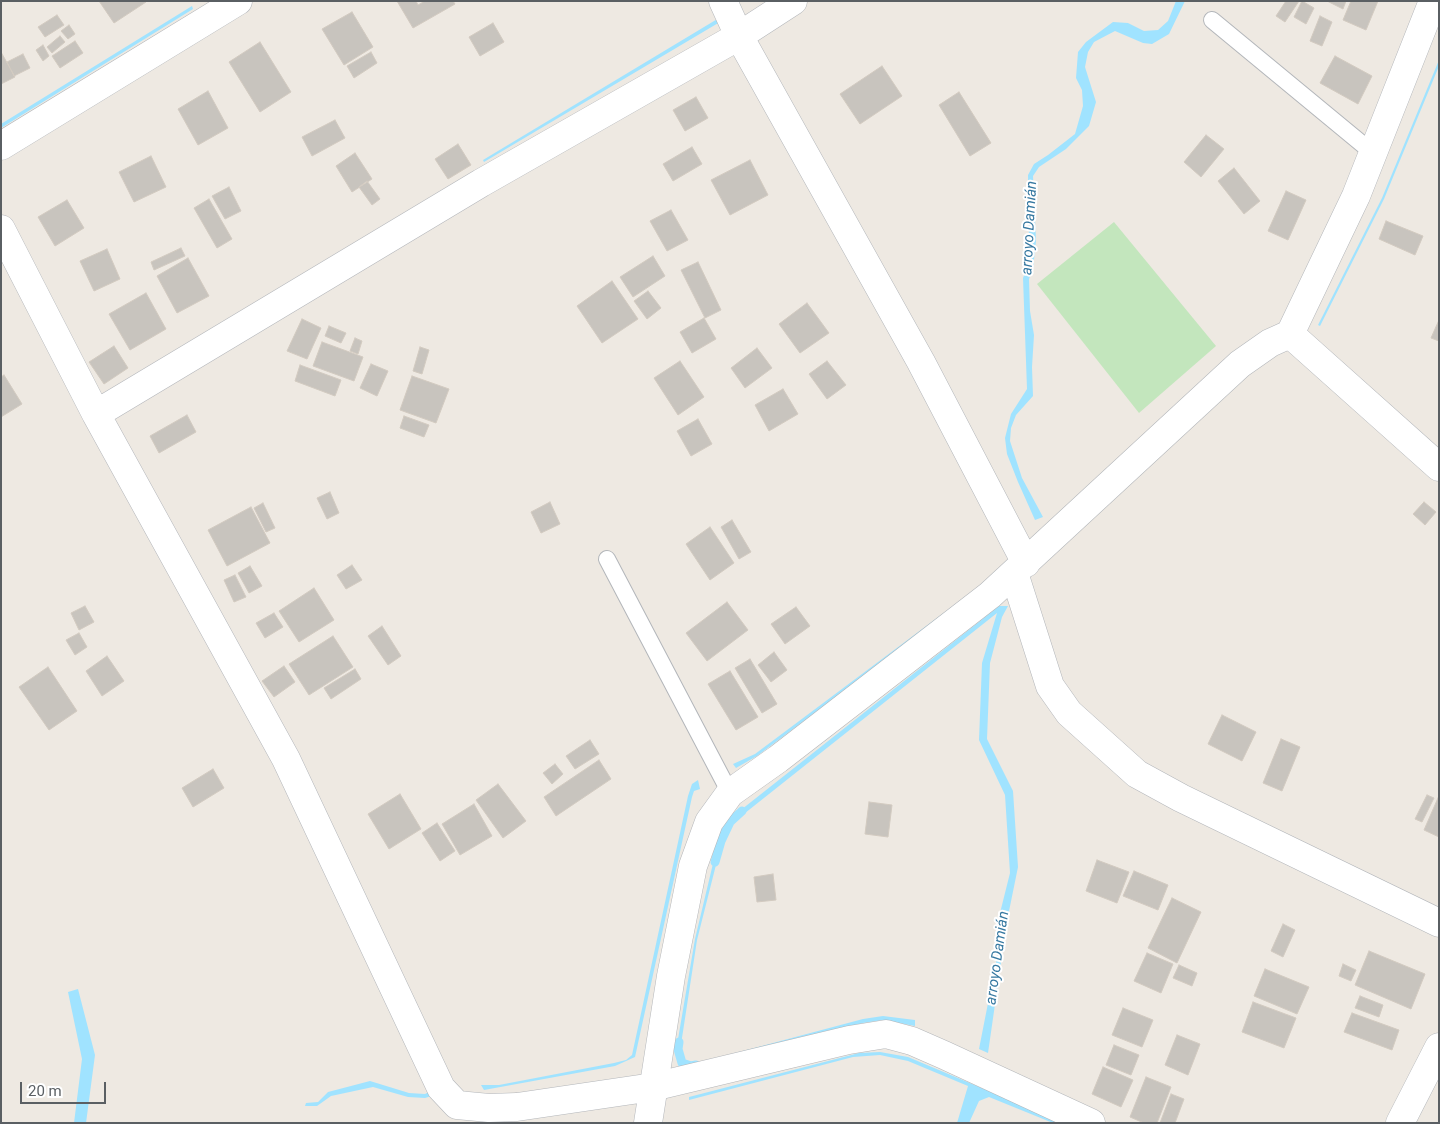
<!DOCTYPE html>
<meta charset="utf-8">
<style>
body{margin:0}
#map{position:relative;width:1440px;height:1124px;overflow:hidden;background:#eee9e2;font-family:Roboto,sans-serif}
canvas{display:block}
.frame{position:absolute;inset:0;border:2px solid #5a5f63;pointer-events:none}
.scale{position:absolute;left:20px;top:1082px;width:86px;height:22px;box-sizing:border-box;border:2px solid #5a5f63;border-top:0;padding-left:6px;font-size:15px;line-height:18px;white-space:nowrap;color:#5a5f63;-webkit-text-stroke:4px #fff;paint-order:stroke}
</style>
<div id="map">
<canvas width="1440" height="1124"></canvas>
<div class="frame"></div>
<div class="scale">20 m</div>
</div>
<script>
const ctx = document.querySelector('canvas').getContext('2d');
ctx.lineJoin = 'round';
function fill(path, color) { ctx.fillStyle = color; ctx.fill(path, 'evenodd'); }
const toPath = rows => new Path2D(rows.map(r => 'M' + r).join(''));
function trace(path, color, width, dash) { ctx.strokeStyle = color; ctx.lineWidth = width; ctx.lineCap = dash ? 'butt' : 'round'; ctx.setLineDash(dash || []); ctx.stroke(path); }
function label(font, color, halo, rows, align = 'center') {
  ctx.font = font + ' Roboto,sans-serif'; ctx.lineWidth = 4; ctx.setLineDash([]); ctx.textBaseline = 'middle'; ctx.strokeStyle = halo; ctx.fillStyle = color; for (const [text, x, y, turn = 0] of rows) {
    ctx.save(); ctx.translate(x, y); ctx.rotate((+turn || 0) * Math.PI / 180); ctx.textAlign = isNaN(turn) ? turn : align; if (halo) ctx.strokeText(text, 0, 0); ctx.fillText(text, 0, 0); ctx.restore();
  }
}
const green = toPath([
 [1114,222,1216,346,1139,413,1037,284]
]);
const water = toPath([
 [1176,1,1185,1,1169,34,1152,44,1143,43,1115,31,1094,42,1088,52,1085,67,1096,102,1089,126,1066,149,1039,167,1033,176,1036,241,1033,269,1029,279,1030,311,1034,335,1032,367,1033,396,1016,415,1011,428,1010,441,1022,478,1043,517,1035,520,1018,482,1007,454,1005,438,1011,414,1027,389,1023,278,1027,268,1024,254,1029,244,1028,175,1034,164,1048,155,1075,134,1083,106,1082,90,1076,78,1078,52,1086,42,1113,22,1128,23,1144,31,1158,30,1168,21],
 [192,6,193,9,1,128,1,124],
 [724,15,725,19,484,162,483,160],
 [1439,60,1439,66,1384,199,1320,326,1318,325,1382,198],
 [1004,563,1005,568,998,576,757,756,736,768,733,764,755,754,997,573],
 [999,606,1008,606,1002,617,990,663,987,739,1013,791,1018,867,1007,921,988,1053,979,1049,1000,942,998,921,1010,873,1005,795,979,740,982,663,997,613,735,821,732,817],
 [698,780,700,789,694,791,692,797,635,1057,615,1066,484,1090,481,1085,499,1085,614,1063,626,1060,632,1055,688,796,692,784],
 [716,851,719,853,697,940,680,1051,676,1051,695,939],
 [78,989,95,1055,86,1123,74,1123,82,1059,68,992],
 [883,1016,915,1020,915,1026,883,1020,863,1023,695,1067,694,1064,863,1019],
 [880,1052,908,1057,1065,1123,1053,1123,989,1097,979,1101,969,1123,957,1123,968,1086,908,1061,880,1055,853,1057,689,1100,689,1097,859,1053],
 [370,1081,409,1093,425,1094,433,1090,435,1095,425,1098,408,1097,373,1087,331,1096,317,1106,305,1106,306,1103,318,1102,328,1092]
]);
const stream = toPath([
 [715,862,721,841,730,822,742,811],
 [679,1042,678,1049,682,1063,691,1066,696,1065]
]);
const building = toPath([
 [99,1,146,1,146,2,114,23,99,1],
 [397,1,416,1,418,5,425,1,453,1,455,4,413,28,397,1],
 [1286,1,1299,1,1285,22,1276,16,1286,1],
 [1302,1,1314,8,1306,24,1294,17,1302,1],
 [1327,1,1346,1,1343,9,1327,1],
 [1351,1,1378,1,1366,30,1343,20,1351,1],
 [352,12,373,47,344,65,322,29,352,12],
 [57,15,64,25,45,37,38,27,57,15],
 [1320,16,1332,22,1322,46,1310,41,1320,16],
 [493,23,504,42,480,56,469,37,493,23],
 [69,25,75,34,68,39,61,31,69,25],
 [60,36,65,42,52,53,47,47,60,36],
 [75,41,83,53,60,68,52,56,75,41],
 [260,42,291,92,260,112,229,62,260,42],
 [43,45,49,56,43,61,36,50,43,45],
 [1,52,15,77,1,84,1,52],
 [371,52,377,63,354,78,347,66,371,52],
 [23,54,30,68,14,76,7,62,23,54],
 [1335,56,1372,76,1358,104,1320,83,1335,56],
 [882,66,902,96,860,124,840,94,882,66],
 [208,91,228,128,198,145,178,109,208,91],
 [959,92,991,143,970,156,939,105,959,92],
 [696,97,708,118,685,131,673,110,696,97],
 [335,120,345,138,312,156,302,137,335,120],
 [1206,135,1224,149,1201,177,1184,162,1206,135],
 [458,144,471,165,448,179,435,159,458,144],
 [692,147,702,164,673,181,663,164,692,147],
 [355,153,372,179,352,192,336,166,355,153],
 [151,156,166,187,134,202,119,172,151,156],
 [750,160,768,195,730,215,711,180,750,160],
 [1234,168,1260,201,1244,214,1218,181,1234,168],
 [367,181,380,199,372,205,359,187,367,181],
 [229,187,241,211,225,219,212,196,229,187],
 [1286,191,1306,200,1288,240,1268,231,1286,191],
 [209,199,232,239,217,248,194,208,209,199],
 [67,200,84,228,55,246,38,217,67,200],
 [671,210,688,240,667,251,650,221,671,210],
 [1386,221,1423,236,1415,255,1379,239,1386,221],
 [181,248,185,256,154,270,151,262,181,248],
 [107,249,120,279,94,291,80,261,107,249],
 [653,256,665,276,633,297,620,277,653,256],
 [188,258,209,296,177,313,157,276,188,258],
 [698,262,721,310,705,318,681,270,698,262],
 [612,281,638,319,602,343,577,306,612,281],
 [648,291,661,308,647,319,634,301,648,291],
 [146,293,166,329,130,350,109,314,146,293],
 [807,303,829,333,800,353,779,324,807,303],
 [704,318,716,339,692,353,680,332,704,318],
 [302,319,321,328,307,359,287,351,302,319],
 [1439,320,1439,341,1431,338,1439,320],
 [329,326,346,333,341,343,325,336,329,326],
 [355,338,362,341,358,354,350,351,355,338],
 [322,342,363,357,354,381,313,366,322,342],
 [114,346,128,368,104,384,89,362,114,346],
 [420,347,429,350,422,374,413,371,420,347],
 [757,348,772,368,745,388,731,368,757,348],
 [680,361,704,397,678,415,654,378,680,361],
 [827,361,846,385,827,399,809,374,827,361],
 [371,364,388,371,377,396,360,388,371,364],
 [300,365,341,380,335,396,295,381,300,365],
 [4,375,22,404,1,417,1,377,4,375],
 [412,376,449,389,436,423,400,410,412,376],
 [783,389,798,414,769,431,755,405,783,389],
 [187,415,196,432,159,453,150,436,187,415],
 [404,416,429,425,424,437,400,428,404,416],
 [698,419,712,444,691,456,677,431,698,419],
 [330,492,339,513,327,519,317,498,330,492],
 [550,502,560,524,541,533,531,512,550,502],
 [1424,502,1436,512,1425,525,1413,514,1424,502],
 [263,503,275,528,266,532,254,508,263,503],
 [251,507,270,543,227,566,208,530,251,507],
 [732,520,751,552,739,559,721,527,732,520],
 [710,527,734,563,710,580,686,544,710,527],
 [352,565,362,580,346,589,337,575,352,565],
 [250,566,262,586,249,593,238,573,250,566],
 [235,575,246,597,234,602,224,580,235,575],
 [314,588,334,620,299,642,279,611,314,588],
 [727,602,748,630,707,661,686,633,727,602],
 [85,606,94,622,79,630,71,613,85,606],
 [796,607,810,626,785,644,771,624,796,607],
 [274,613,283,627,265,638,256,623,274,613],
 [382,626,401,656,388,665,368,636,382,626],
 [79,633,87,647,75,655,66,640,79,633],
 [333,636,353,667,309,695,289,664,333,636],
 [774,652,787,670,771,682,758,665,774,652],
 [107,656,124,681,102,696,86,671,107,656],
 [750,659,777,704,762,713,735,668,750,659],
 [284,666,295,682,274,697,262,681,284,666],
 [48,667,77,711,49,730,19,687,48,667],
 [355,669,361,679,331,699,324,688,355,669],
 [730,671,758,717,736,730,708,684,730,671],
 [1222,715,1256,732,1242,761,1208,744,1222,715],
 [1281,739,1300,747,1282,791,1263,783,1281,739],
 [590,740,599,754,575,769,566,756,590,740],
 [599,760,611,779,556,816,544,797,599,760],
 [555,764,563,774,552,784,543,773,555,764],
 [213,769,224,788,193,807,182,788,213,769],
 [498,784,526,821,503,838,476,800,498,784],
 [400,794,421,829,389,849,368,814,400,794],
 [1427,795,1434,798,1422,822,1415,819,1427,795],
 [1438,798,1439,799,1439,837,1424,830,1438,798],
 [869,802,892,805,888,837,865,834,869,802],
 [474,804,492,836,460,855,442,824,474,804],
 [437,823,455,851,440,861,422,833,437,823],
 [1097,860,1129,872,1117,903,1086,891,1097,860],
 [1134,871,1168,885,1158,910,1123,896,1134,871],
 [773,874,776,900,757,902,754,877,773,874],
 [1172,898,1201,912,1177,963,1148,948,1172,898],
 [1283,924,1295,930,1283,957,1271,951,1283,924],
 [1369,951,1425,974,1411,1009,1355,985,1369,951],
 [1147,953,1173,964,1161,993,1134,981,1147,953],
 [1343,964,1356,970,1351,981,1339,976,1343,964],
 [1179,965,1197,973,1192,986,1173,978,1179,965],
 [1265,969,1309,987,1297,1014,1254,996,1265,969],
 [1360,996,1383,1005,1379,1017,1355,1008,1360,996],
 [1253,1002,1296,1018,1284,1048,1242,1032,1253,1002],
 [1123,1008,1153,1020,1142,1047,1112,1035,1123,1008],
 [1352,1013,1399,1030,1392,1050,1344,1032,1352,1013],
 [1177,1035,1200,1044,1188,1075,1165,1065,1177,1035],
 [1114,1045,1139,1055,1131,1075,1106,1065,1114,1045],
 [1103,1067,1133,1080,1121,1107,1092,1094,1103,1067],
 [1146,1077,1171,1087,1157,1123,1144,1123,1130,1117,1146,1077],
 [1171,1094,1184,1099,1175,1123,1160,1123,1171,1094]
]);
const service = toPath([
 [1212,20,1373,153],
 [607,559,730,793]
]);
const minor = toPath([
 [723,1,739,36,921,362,1026,563],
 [1,146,238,1],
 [1,229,96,414,286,759,433,1071,441,1088,457,1105,489,1108,517,1107,653,1087,849,1040,886,1034,912,1041,944,1055,1091,1123],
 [1290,334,1439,467],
 [96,414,481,183,739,36,793,1],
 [1014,573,1050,686,1069,713,1137,774,1181,798,1439,923],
 [648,1123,671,976,693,866,709,822,730,793,778,759,990,595,1240,364,1270,343,1290,334,1356,196,1433,1],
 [1400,1123,1439,1047]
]);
const waterNames = [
 ["arroyo Damián",1030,228,-87],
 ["arroyo Damián",998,958,-82]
];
fill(green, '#c3e6bd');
fill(water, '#a0e3ff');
trace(stream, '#a0e3ff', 9);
fill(building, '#c8c4be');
trace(building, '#d2cac0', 1);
trace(service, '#b3b6ba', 18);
trace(minor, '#b3b6ba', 29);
trace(service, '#fff', 16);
trace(minor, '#fff', 28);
label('italic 15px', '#3779a1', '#fff', waterNames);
</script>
